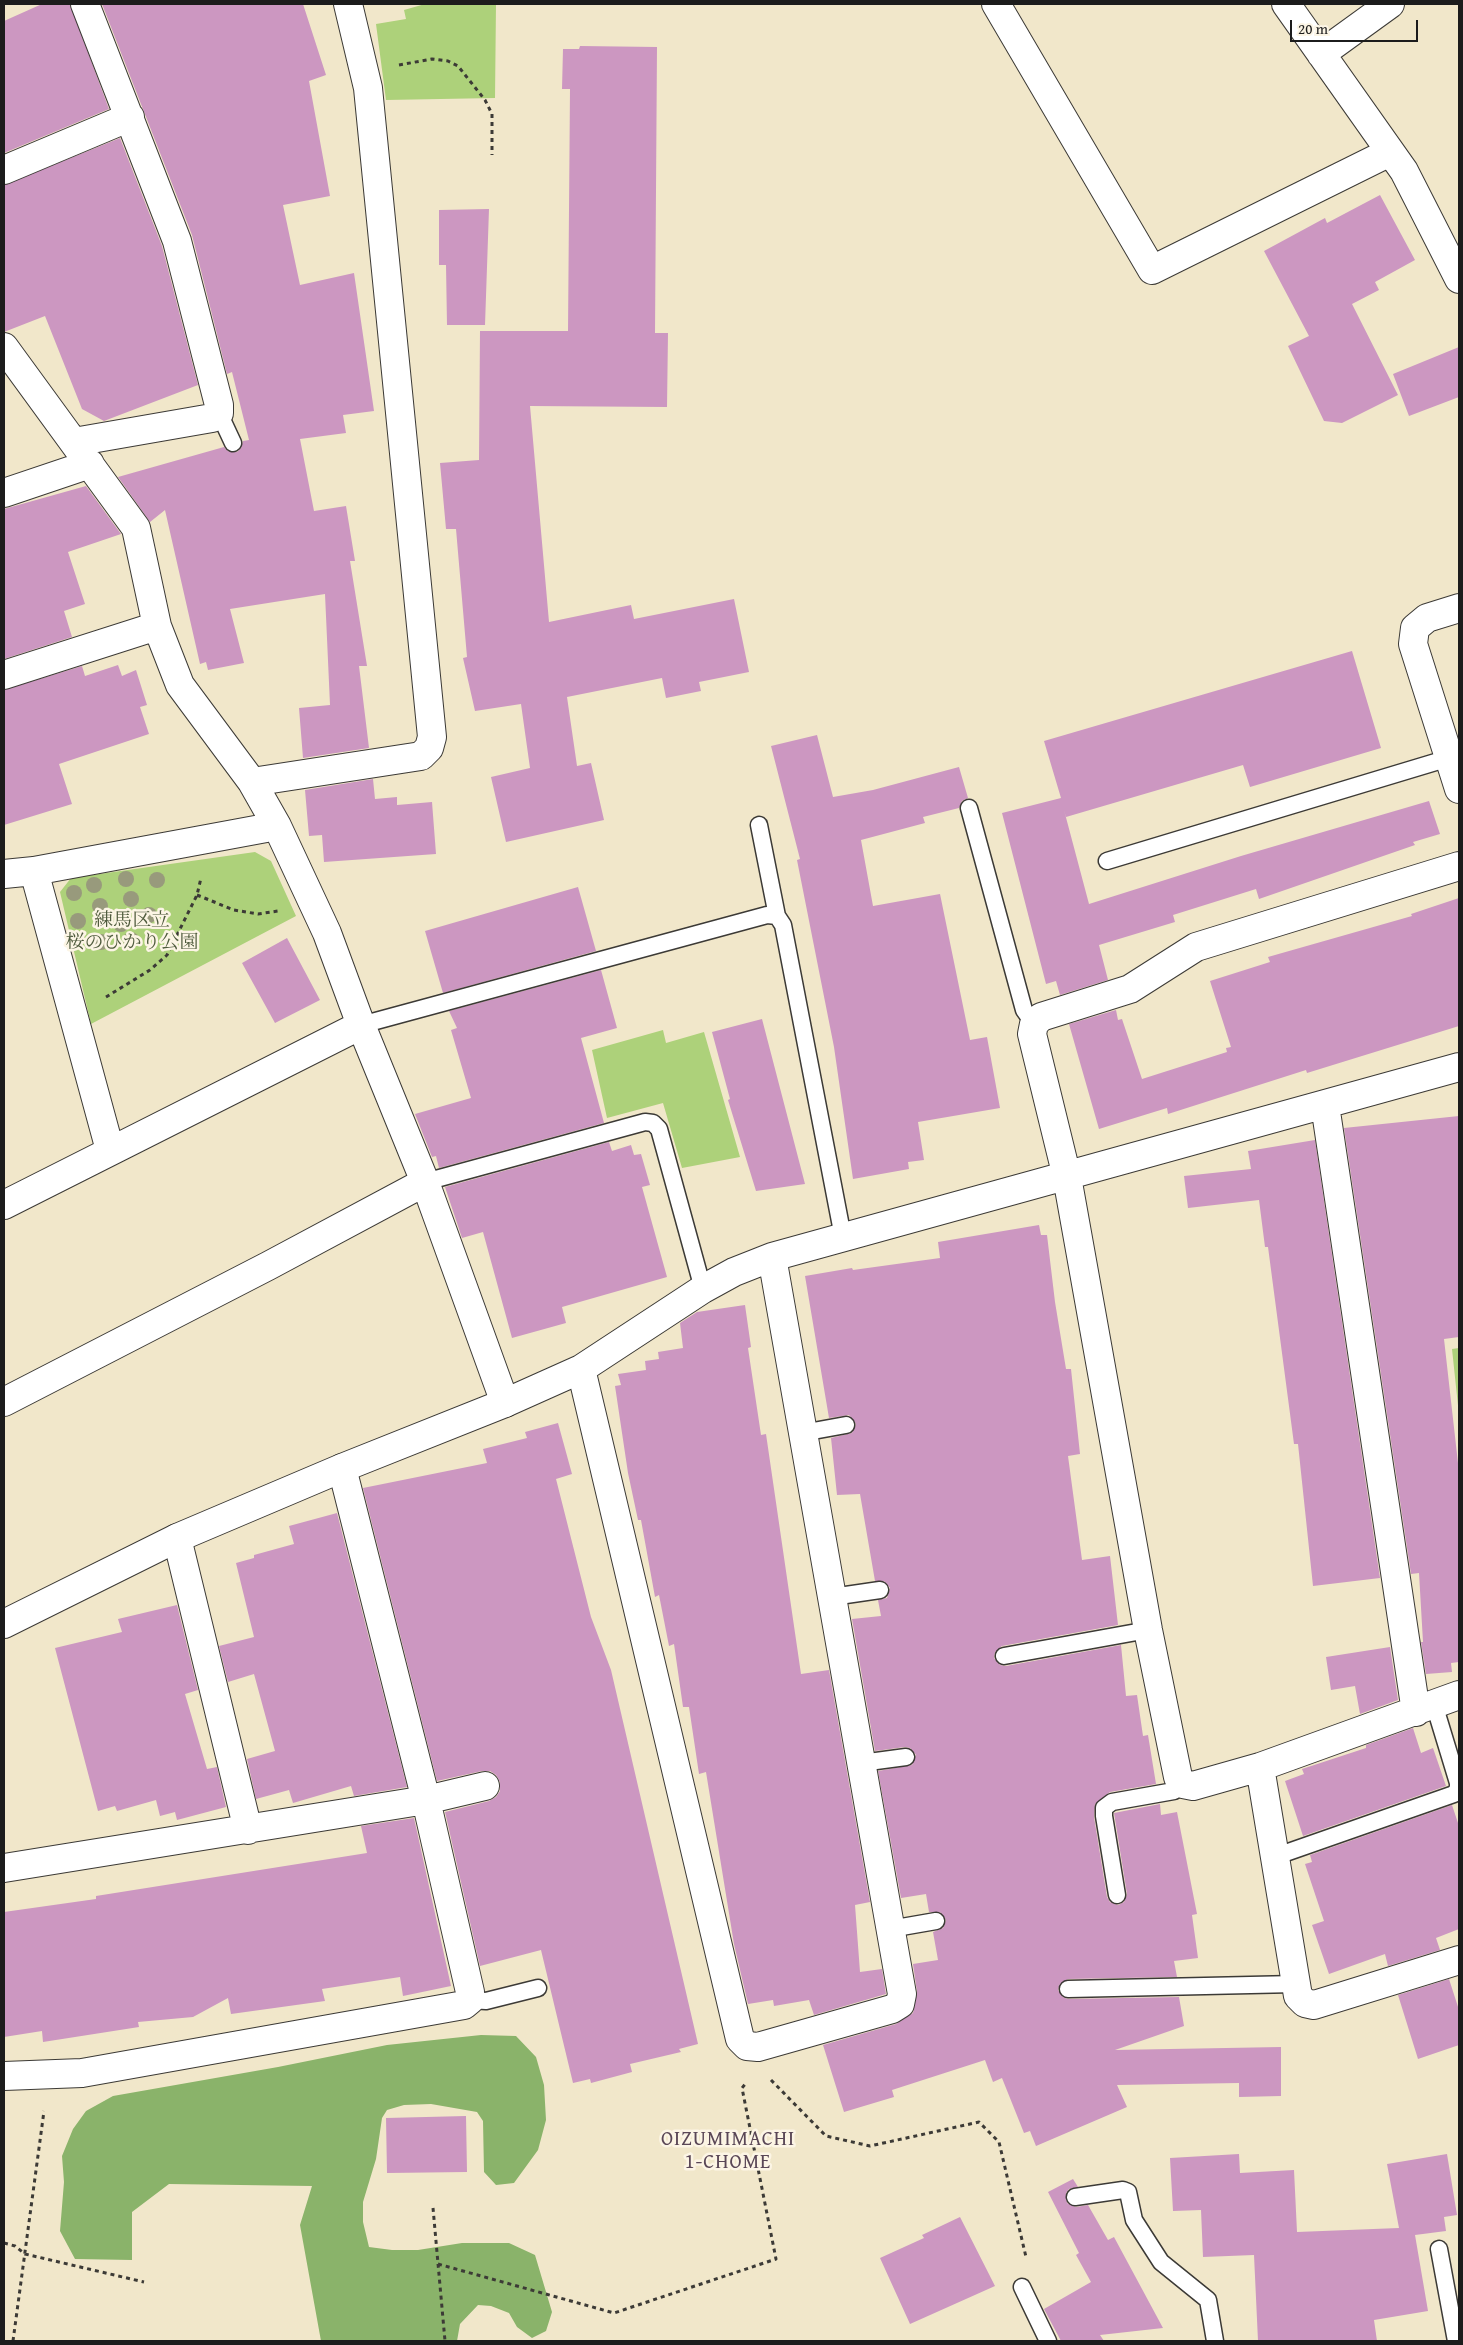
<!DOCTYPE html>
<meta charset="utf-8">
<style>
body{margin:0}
#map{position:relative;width:1463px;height:2345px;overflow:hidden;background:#f1e7ca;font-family:"Gentium Book Plus",serif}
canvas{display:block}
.frame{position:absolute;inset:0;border:5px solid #1c1c1c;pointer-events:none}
.scale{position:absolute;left:1290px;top:20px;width:128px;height:22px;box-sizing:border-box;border:2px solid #1c1c1c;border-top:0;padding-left:6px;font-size:15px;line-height:18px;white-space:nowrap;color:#1c1c1c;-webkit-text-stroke:4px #fcf5e5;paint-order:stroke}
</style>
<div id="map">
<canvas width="1463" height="2345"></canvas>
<div class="frame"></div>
<div class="scale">20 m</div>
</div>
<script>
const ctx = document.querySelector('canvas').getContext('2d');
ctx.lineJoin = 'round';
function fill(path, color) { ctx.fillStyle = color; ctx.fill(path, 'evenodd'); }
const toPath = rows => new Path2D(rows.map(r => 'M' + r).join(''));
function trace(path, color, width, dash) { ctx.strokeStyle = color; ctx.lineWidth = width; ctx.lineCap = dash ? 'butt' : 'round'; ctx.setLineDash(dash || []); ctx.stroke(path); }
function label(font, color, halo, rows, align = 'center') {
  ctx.font = font + ' "Gentium Book Plus","Noto Serif JP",serif'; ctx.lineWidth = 5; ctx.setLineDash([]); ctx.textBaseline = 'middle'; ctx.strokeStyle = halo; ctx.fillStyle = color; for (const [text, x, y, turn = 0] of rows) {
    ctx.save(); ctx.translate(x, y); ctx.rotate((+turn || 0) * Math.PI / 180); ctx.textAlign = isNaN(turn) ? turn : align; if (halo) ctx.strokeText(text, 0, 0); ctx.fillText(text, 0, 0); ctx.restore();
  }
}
const green = toPath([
 [425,4,496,4,495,98,386,100,376,24,406,19,404,10],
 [255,852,271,861,296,916,91,1024,60,892,71,878],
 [663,1030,666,1043,704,1032,740,1157,682,1168,663,1103,607,1118,592,1050],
 [1459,1348,1459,1415,1452,1349]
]);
const forest = toPath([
 [481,2035,516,2036,536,2057,544,2085,546,2120,538,2150,514,2183,496,2185,484,2172,483,2121,477,2112,431,2104,404,2105,387,2110,382,2118,376,2159,363,2202,363,2222,369,2247,392,2250,418,2250,462,2243,509,2243,535,2255,552,2312,546,2331,532,2338,517,2327,509,2313,491,2306,478,2305,460,2324,457,2341,321,2341,300,2225,312,2186,169,2184,132,2212,132,2260,75,2259,60,2231,64,2182,62,2156,73,2129,86,2111,113,2096,278,2067,387,2045]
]);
const building = toPath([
 [42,4,70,4,109,109,4,153,4,21],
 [102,4,303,4,326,75,309,81,330,196,283,205,300,285,354,273,374,411,343,415,346,433,300,439,314,511,346,506,355,561,350,561,367,666,359,666,369,748,303,758,299,708,330,705,325,594,230,609,244,663,208,670,206,662,200,664,165,510,150,522,118,477,224,447,228,451,237,452,241,448,243,441,249,440,232,372,227,374,192,235],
 [580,46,657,47,655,333,668,333,667,407,530,406,549,622,631,605,634,619,734,599,749,672,699,682,701,691,666,698,662,678,567,697,577,766,591,763,604,820,506,842,491,777,530,768,521,704,475,711,463,658,467,657,456,529,446,529,440,463,479,460,480,331,568,331,570,89,562,89,563,49,579,49],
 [120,138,162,246,198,385,104,421,82,409,45,316,4,332,4,185],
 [1380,195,1415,260,1375,282,1379,290,1352,304,1398,395,1342,423,1324,421,1288,346,1309,336,1264,251,1325,218,1327,223],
 [489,209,485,325,447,325,446,265,439,265,439,210],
 [1459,347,1459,397,1409,416,1393,374],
 [86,486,121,534,68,552,85,604,64,611,72,637,4,659,4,509],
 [1352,651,1381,748,1250,787,1243,765,1066,817,1064,810,1089,904,1241,856,1429,801,1440,834,1413,842,1415,845,1259,899,1256,889,1173,915,1175,922,1099,945,1108,980,1060,995,1056,981,1046,984,1002,813,1061,798,1044,741],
 [118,665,122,676,136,670,147,705,140,707,149,734,59,764,72,804,4,825,4,690,82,666,85,676],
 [817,735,833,797,873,790,959,767,968,798,962,801,959,808,923,817,925,823,861,840,873,906,940,894,970,1040,987,1037,1000,1108,918,1122,924,1160,908,1162,909,1169,853,1179,834,1047,797,860,800,859,771,746],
 [373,779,375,799,397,797,397,805,432,802,436,854,324,862,322,835,309,836,305,790],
 [578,887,596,951,443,993,425,931],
 [1459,898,1459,1026,1307,1073,1306,1070,1168,1114,1167,1108,1099,1129,1069,1024,1116,1010,1118,1020,1122,1019,1142,1079,1227,1052,1226,1048,1231,1047,1210,981,1270,962,1268,957,1412,916,1411,914],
 [287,938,320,1000,275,1023,242,963],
 [601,970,617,1028,581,1038,604,1123,439,1168,436,1156,432,1157,415,1114,471,1098,451,1030,457,1028,449,1011],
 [762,1019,805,1184,756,1191,728,1100,730,1099,712,1032],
 [1459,1116,1459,1337,1444,1339,1459,1472,1459,1662,1451,1663,1452,1672,1426,1674,1421,1642,1423,1642,1419,1573,1411,1574,1344,1128],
 [1315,1140,1380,1578,1313,1586,1298,1444,1294,1444,1268,1247,1265,1247,1259,1200,1188,1208,1184,1176,1251,1169,1248,1151],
 [609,1142,612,1151,631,1145,634,1155,641,1154,650,1185,642,1187,667,1277,562,1307,566,1323,512,1338,483,1232,462,1238,445,1187],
 [1039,1225,1041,1235,1047,1235,1055,1302,1066,1369,1071,1369,1080,1454,1068,1456,1082,1560,1110,1556,1118,1625,1002,1646,995,1652,994,1658,1000,1665,1006,1666,1121,1645,1126,1696,1137,1695,1143,1736,1148,1735,1156,1784,1110,1792,1095,1804,1094,1817,1107,1897,1110,1902,1118,1905,1124,1902,1127,1894,1114,1813,1160,1804,1161,1815,1177,1812,1197,1914,1192,1915,1198,1958,1174,1961,1177,1977,1068,1979,1060,1984,1058,1990,1063,1997,1068,1999,1179,1997,1184,2026,1115,2050,1281,2047,1281,2096,1239,2097,1239,2083,1117,2085,1127,2107,1036,2146,1030,2131,1024,2133,1002,2078,993,2082,985,2060,892,2090,894,2097,844,2112,823,2045,896,2024,913,2013,917,1992,913,1964,938,1960,933,1932,943,1928,946,1920,940,1912,929,1912,926,1894,901,1898,878,1771,912,1765,916,1755,910,1748,905,1747,875,1751,852,1619,881,1616,878,1600,887,1598,890,1588,884,1581,875,1581,860,1494,837,1495,831,1438,852,1433,856,1424,849,1415,829,1418,805,1276,852,1268,853,1270,940,1258,938,1242],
 [745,1305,751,1347,748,1348,761,1435,766,1434,801,1674,829,1670,870,1902,855,1905,860,1972,882,1969,886,1994,814,2015,809,2000,774,2006,773,2000,748,2004,734,1944,706,1772,699,1774,689,1707,683,1707,674,1644,669,1646,659,1595,655,1597,641,1520,638,1520,628,1473,615,1386,621,1385,618,1374,646,1370,645,1361,659,1359,658,1352,683,1348,680,1323,697,1312],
 [558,1423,572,1474,556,1479,591,1617,611,1670,698,2044,679,2049,681,2052,630,2064,632,2072,591,2083,590,2079,573,2083,541,1950,480,1966,445,1812,489,1801,496,1797,500,1791,500,1782,496,1775,490,1771,482,1771,437,1781,363,1488,487,1463,483,1449,527,1438,525,1432],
 [337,1513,407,1787,354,1796,351,1786,293,1803,289,1790,256,1799,247,1759,275,1751,254,1674,228,1682,219,1646,254,1637,236,1563,254,1558,254,1555,294,1544,289,1526],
 [177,1605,198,1690,185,1694,207,1769,217,1767,226,1807,177,1820,175,1812,160,1816,156,1800,117,1811,115,1806,98,1811,55,1648,122,1632,118,1619],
 [1390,1647,1398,1700,1360,1714,1355,1686,1331,1690,1326,1657],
 [1413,1728,1421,1753,1433,1748,1446,1786,1303,1836,1285,1781,1304,1774,1302,1769,1366,1748,1366,1745],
 [1452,1805,1459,1826,1459,1929,1436,1938,1440,1950,1388,1966,1385,1954,1329,1974,1312,1925,1324,1921,1305,1864,1312,1862,1310,1855],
 [414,1818,451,1986,403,1996,400,1977,322,1989,325,2001,231,2014,228,1998,193,2017,138,2022,139,2027,43,2042,42,2031,4,2037,4,1912,96,1899,96,1896,367,1853,361,1826],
 [1449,1979,1459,2010,1459,2045,1418,2059,1398,1995],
 [466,2116,467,2172,387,2173,386,2118],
 [1239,2154,1240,2173,1294,2170,1297,2232,1399,2228,1387,2164,1447,2154,1457,2215,1444,2217,1446,2231,1415,2235,1428,2311,1374,2320,1377,2341,1258,2341,1254,2255,1203,2257,1201,2210,1173,2211,1170,2158],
 [1073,2179,1078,2187,1069,2189,1066,2193,1067,2203,1076,2207,1088,2205,1108,2240,1114,2237,1163,2328,1100,2335,1104,2341,1061,2341,1044,2309,1091,2282,1076,2255,1079,2253,1048,2192],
 [960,2217,995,2286,910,2324,880,2258,924,2238,922,2235]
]);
const path = toPath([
 [399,65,432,59,448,61,458,66,485,100,492,114,492,155],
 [197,895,234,910,258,914,278,911],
 [106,997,150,970,167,955,197,895,201,878],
 [771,2080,826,2136,870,2146,979,2122,999,2142,1026,2257],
 [433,2208,445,2341],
 [4,2243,15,2246,25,2254,144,2282],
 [438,2264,614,2313,776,2259,742,2088,746,2083],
 [13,2341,44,2111]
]);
const lane = toPath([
 [219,413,233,443],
 [969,808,1024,1010,1034,1024],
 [759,825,777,916,783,925,843,1237],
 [1107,861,1449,758],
 [361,1025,767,915,777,916],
 [425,1182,645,1122,653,1123,659,1129,703,1289],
 [802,1433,846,1425],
 [832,1597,880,1590],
 [1004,1656,1148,1630],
 [861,1763,906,1757],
 [1274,1857,1454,1794,1458,1789,1458,1783,1434,1704],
 [1117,1895,1104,1816,1104,1808,1112,1802,1174,1791,1183,1784],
 [890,1929,936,1921],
 [1068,1989,1296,1984],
 [470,2000,486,2001,538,1988],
 [1075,2197,1123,2190,1128,2192,1134,2220,1161,2262,1208,2300,1215,2341],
 [1439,2249,1456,2341],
 [1022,2287,1048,2341]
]);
const street = toPath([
 [996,4,1152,270,1390,152],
 [1286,4,1404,171,1459,279],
 [1321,54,1390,4],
 [4,170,130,117],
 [4,347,136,528,157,626,180,685,252,782,277,826,327,933,361,1025,425,1182,505,1403,581,1369,703,1289,734,1272,772,1257,1459,1067],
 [74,442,212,418,219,413,219,405,177,241,85,4],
 [4,493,90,464],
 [1459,608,1427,618,1415,628,1413,644,1459,789],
 [4,675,157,626],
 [252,782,421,756,429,748,432,737,368,88,348,4],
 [1459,866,1196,947,1130,989,1041,1017,1034,1024,1032,1034,1067,1177,1148,1630,1178,1777,1183,1784,1193,1786,1260,1767,1459,1695],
 [34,871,110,1150],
 [4,874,34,871,277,826],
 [1325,1105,1416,1712],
 [4,1205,361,1025],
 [581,1369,740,2039,747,2046,758,2047,892,2009,900,2004,902,1994,772,1257],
 [4,1402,268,1266,425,1182],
 [177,1538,248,1830],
 [1260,1767,1298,1996,1305,2003,1314,2005,1459,1960],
 [4,1868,426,1800,485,1786],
 [4,2076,82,2073,464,2005,470,2000,470,1992,426,1800,342,1468]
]);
const secondary = toPath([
 [4,1624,177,1538,342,1468,505,1403]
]);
const trees = [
 [126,879],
 [157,880],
 [94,885],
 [74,893],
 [131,899],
 [100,906],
 [149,915],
 [78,921],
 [121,924],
 [131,940],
 [101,942]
];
const parkNames = [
 ["練馬区立",132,921],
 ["桜のひかり公園",132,943]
];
const neighbourhoodNames = [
 ["OIZUMIMACHI",728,2140],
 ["1-CHOME",728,2163]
];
fill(green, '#add17a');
fill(forest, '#8ab36a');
fill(building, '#cc97c1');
trace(lane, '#3c3a36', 19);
trace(street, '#3c3a36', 30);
trace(secondary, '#3c3a36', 30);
trace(path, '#3c3a36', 3, [4, 4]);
trace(lane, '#fff', 16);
trace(street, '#fff', 28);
trace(secondary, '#fff', 28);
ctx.fillStyle = '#989a7c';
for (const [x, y] of trees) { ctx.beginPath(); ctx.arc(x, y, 8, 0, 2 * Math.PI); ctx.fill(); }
label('19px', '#4f5b3d', '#fcf5e5', parkNames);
ctx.letterSpacing = '1px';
label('20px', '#5a4756', '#fcf5e5', neighbourhoodNames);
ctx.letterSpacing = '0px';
</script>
